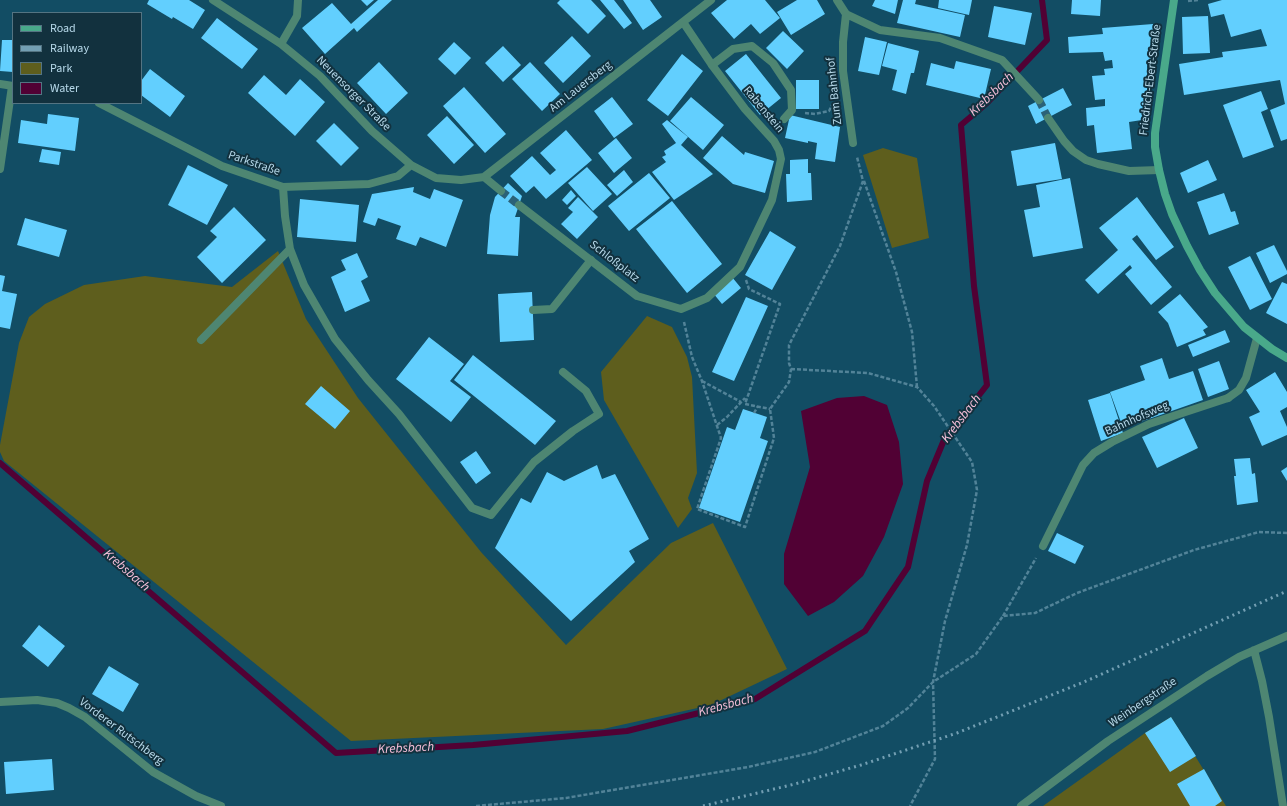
<!DOCTYPE html>
<meta charset="utf-8">
<style>
body{margin:0}
#map{position:relative;width:1287px;height:806px;overflow:hidden;background:#124d64;font-family:"Source Sans 3",sans-serif}
canvas{display:block}
.legend{position:absolute;left:12px;top:12px;width:130px;height:92px;box-sizing:border-box;background:#12313e;border:1px solid #547482;margin:0;padding:5px 7px;list-style:none;font-size:12px;color:#b6d8e9}
.legend li{display:flex;align-items:center;gap:8px;height:20px}
.legend b{width:20px;border:1px solid #547482}
</style>
<div id="map">
<canvas width="1287" height="806"></canvas>
<ul class="legend">
<li><b style="height:5px;background:#49a98a"></b>Road</li>
<li><b style="height:5px;background:#739fb3"></b>Railway</li>
<li><b style="height:11px;background:#5e5e1d"></b>Park</li>
<li><b style="height:11px;background:#510134"></b>Water</li>
</ul>
</div>
<script>
const ctx = document.querySelector('canvas').getContext('2d');
ctx.lineJoin = 'round';
function fill(path, color) { ctx.fillStyle = color; ctx.fill(path, 'evenodd'); }
const toPath = rows => new Path2D(rows.map(r => 'M' + r).join(''));
function trace(path, color, width, dash) { ctx.strokeStyle = color; ctx.lineWidth = width; ctx.lineCap = dash ? 'butt' : 'round'; ctx.setLineDash(dash || []); ctx.stroke(path); }
function label(font, color, halo, rows, align = 'center') {
  ctx.font = font + ' "Source Sans 3",sans-serif'; ctx.lineWidth = 4; ctx.setLineDash([]); ctx.textBaseline = 'middle'; ctx.strokeStyle = halo; ctx.fillStyle = color; for (const [text, x, y, turn = 0] of rows) {
    ctx.save(); ctx.translate(x, y); ctx.rotate((+turn || 0) * Math.PI / 180); ctx.textAlign = isNaN(turn) ? turn : align; if (halo) ctx.strokeText(text, 0, 0); ctx.fillText(text, 0, 0); ctx.restore();
  }
}
const green = toPath([
 [883,148,917,158,929,238,892,248,863,155],
 [278,251,306,319,358,398,481,552,566,645,671,543,713,523,787,669,711,705,603,729,351,741,4,461,0,452,0,445,19,343,29,317,45,304,84,285,145,276,232,287],
 [647,316,672,327,687,357,692,377,697,473,688,498,692,509,678,528,604,400,601,372],
 [1171,717,1226,806,1043,806,1145,733]
]);
const water = toPath([
 [864,396,887,405,899,442,903,484,884,537,863,576,834,602,808,616,784,584,784,554,810,467,801,411,837,398]
]);
const stream = toPath([
 [0,463,336,753,473,745,627,731,755,699,865,631,908,567,927,481,944,440,987,385,974,286,961,125,987,103,1047,40,1042,0]
]);
const building = toPath([
 [149,0,189,0,205,10,193,29,173,17,172,19,147,4],
 [361,0,374,0,367,6],
 [378,0,392,0,357,32,354,28,325,54,302,28,332,3,351,24],
 [560,0,591,0,606,16,588,34,557,3],
 [600,0,614,0,632,23,624,29],
 [623,0,650,0,662,17,643,30],
 [727,0,765,0,780,18,760,34,751,24,734,39,711,13],
 [797,0,817,0,825,14,791,35,777,12],
 [875,0,898,0,895,14,872,6],
 [903,0,916,0,915,4,965,15,960,37,897,23],
 [939,0,972,0,969,15,938,8],
 [1072,0,1101,0,1100,16,1071,14],
 [1222,0,1287,0,1287,139,1281,141,1270,110,1285,104,1280,80,1184,95,1179,64,1223,57,1222,52,1267,46,1261,29,1231,37,1224,14,1211,17,1208,4],
 [994,6,1032,13,1025,45,988,37],
 [1208,16,1210,53,1183,54,1182,17],
 [217,18,258,49,242,69,201,38],
 [1153,24,1153,60,1147,61,1148,119,1129,122,1132,149,1097,153,1094,125,1087,126,1086,108,1105,106,1105,99,1095,100,1092,76,1105,75,1104,69,1113,68,1112,60,1105,61,1103,52,1069,53,1068,37,1103,34,1102,28],
 [783,31,804,51,787,69,766,48],
 [572,36,591,56,563,83,544,63],
 [865,37,887,42,879,75,858,71],
 [2,40,13,40,13,72,0,71],
 [454,42,471,58,455,75,438,59],
 [888,43,919,51,914,73,911,73,906,94,892,90,897,70,882,66],
 [503,46,521,65,503,82,485,63],
 [682,54,703,71,668,116,647,100],
 [746,54,781,98,760,115,725,71],
 [956,61,991,69,984,99,926,85,931,63,954,69],
 [379,62,408,93,386,114,357,83],
 [530,62,560,94,542,111,512,79],
 [150,69,185,96,170,117,141,95,141,81],
 [264,75,286,95,300,79,325,102,295,136,248,93],
 [796,80,819,80,819,109,796,109],
 [464,87,506,134,485,153,443,106],
 [1063,88,1072,105,1036,124,1028,106],
 [1261,91,1268,109,1261,112,1274,147,1243,158,1223,105],
 [612,97,633,124,614,138,594,111],
 [691,97,724,125,703,150,670,121],
 [48,114,79,118,75,151,18,143,21,120,47,124],
 [790,115,840,127,835,162,815,159,817,143,808,141,808,143,785,138],
 [447,116,474,145,454,164,427,135],
 [667,120,688,137,681,145,713,174,674,200,652,172,666,162,662,157,666,155,664,151,676,143,662,124],
 [334,123,359,148,341,166,316,141],
 [566,130,592,160,546,199,534,186,526,193,510,176,532,156,550,175,556,170,540,153],
 [722,136,744,155,745,152,774,161,765,193,733,184,703,158],
 [616,138,632,158,614,173,598,153],
 [1055,143,1062,179,1017,186,1011,151],
 [42,149,61,152,59,165,39,162],
 [808,159,808,173,811,173,812,200,787,202,786,174,790,174,790,160],
 [1208,160,1217,180,1188,193,1180,173],
 [188,165,228,185,207,225,168,205],
 [587,167,612,194,593,211,568,183],
 [624,170,633,182,617,196,607,185],
 [649,173,670,198,629,231,608,206],
 [1070,178,1083,248,1033,257,1024,210,1040,207,1036,185],
 [508,183,522,196,515,217,520,217,518,256,487,254,490,215,495,197],
 [414,187,413,192,430,199,434,189,463,200,446,247,420,237,416,246,396,239,401,226,378,218,375,226,363,222,372,194],
 [571,190,576,196,567,205,562,200],
 [1224,193,1231,212,1235,211,1239,224,1209,235,1197,202],
 [578,197,598,217,577,239,561,224,573,212,568,208],
 [1137,197,1174,247,1156,260,1137,235,1132,239,1172,287,1151,305,1125,274,1132,268,1130,265,1098,294,1085,280,1118,250,1099,228],
 [300,199,359,205,356,242,297,237],
 [672,201,722,264,687,293,636,229],
 [234,207,266,240,222,283,197,257,217,237,210,231],
 [25,218,67,230,59,257,17,245],
 [770,231,796,247,772,290,745,275],
 [1274,245,1287,271,1287,274,1270,283,1256,253],
 [357,253,368,277,361,281,370,301,345,312,331,277,346,270,341,260],
 [1250,256,1272,299,1250,310,1228,267],
 [0,275,5,276,2,291,17,294,10,329,0,327],
 [732,277,741,288,722,304,713,293],
 [1282,282,1287,284,1287,324,1266,313],
 [532,292,534,340,500,342,498,294],
 [1180,294,1208,327,1203,330,1206,335,1177,347,1168,323,1158,312],
 [746,297,768,306,734,381,712,372],
 [1225,330,1230,342,1193,357,1188,345],
 [429,337,464,364,450,381,471,397,451,422,396,379],
 [473,355,556,421,535,445,454,380],
 [1162,358,1169,379,1193,371,1203,400,1123,428,1110,392,1145,380,1140,366],
 [1219,361,1229,389,1208,397,1198,369],
 [1275,372,1287,392,1287,407,1280,411,1287,427,1287,435,1262,446,1249,417,1260,412,1246,390],
 [321,386,350,411,335,429,305,404],
 [1110,393,1123,433,1101,441,1088,400],
 [743,409,767,417,760,438,768,441,740,522,699,508,727,427,735,430],
 [1184,418,1198,448,1157,468,1142,437],
 [476,451,491,473,476,484,460,462],
 [1250,458,1252,474,1255,473,1258,502,1237,505,1234,476,1236,476,1234,459],
 [597,465,602,479,615,474,649,539,629,551,635,562,571,621,495,548,521,498,531,503,547,472,564,481],
 [1287,467,1287,481,1281,471],
 [1057,533,1084,546,1075,564,1048,551],
 [39,625,65,646,48,667,22,646],
 [109,666,139,684,123,712,92,694],
 [1171,717,1196,756,1170,772,1145,733],
 [52,759,54,790,6,794,4,762],
 [1204,769,1222,801,1215,806,1190,806,1177,784]
]);
const streetTunnel = toPath([
 [1039,100,1048,118],
 [501,191,519,205]
]);
const path = toPath([
 [1188,1,1198,0],
 [805,113,815,114,829,111,832,105],
 [864,181,896,272,912,332,917,387],
 [746,280,749,289,780,304,745,404,770,409],
 [684,322,692,357,702,381,721,438,697,509,745,527,774,438,770,409,789,382,791,369,789,363,789,345,840,246,863,181,857,157],
 [791,369,868,373,917,387,934,406,972,462,977,490,967,545,945,621,933,682,935,759,910,806],
 [702,381,741,402],
 [754,413,758,406],
 [717,425,727,417,745,398],
 [1003,616,1036,558],
 [476,806,566,798,748,767,815,752,883,726,908,708,933,682,976,654,1003,616,1035,613,1077,593,1194,550,1259,532,1287,533]
]);
const lane = toPath([
 [712,65,733,49,752,46,773,63,791,90,792,110,784,119],
 [0,169,12,86],
 [283,187,285,216,290,249,304,285,335,339,368,380,399,414,472,508,491,515,534,462,573,431,599,414,586,391,563,372],
 [533,310,552,309,591,260],
 [201,340,290,249],
 [1043,546,1083,465,1094,453,1112,442,1149,424,1228,398]
]);
const street = toPath([
 [213,0,281,44,320,76,372,131,411,165,436,178,461,180,484,177,711,0],
 [837,0,846,14,880,30,940,38,1002,60,1039,100],
 [846,14,843,42,843,71,853,143],
 [281,44,297,16,298,0],
 [0,84,13,86],
 [99,103,222,166,283,187,369,184,398,176,411,165],
 [1048,118,1064,141,1073,151,1086,160,1098,164,1129,171,1159,170],
 [484,177,501,191],
 [519,205,637,296,681,309,707,298,740,267,772,200,781,159,779,150,774,141,745,109,712,65,683,22],
 [1228,398,1239,390,1246,378,1257,338],
 [1254,650,1262,681,1269,717,1283,806],
 [0,702,37,700,57,703,69,708,85,717,153,772,196,796,221,806],
 [1021,806,1108,741,1207,676,1239,657,1287,636]
]);
const secondary = toPath([
 [1174,0,1155,133,1155,147,1159,170,1165,194,1172,214,1187,246,1200,270,1215,293,1244,327,1272,349,1287,358]
]);
const rail = toPath([
 [703,806,795,784,861,765,957,733,1084,682,1287,591]
]);
const streetNames = [
 ["Friedrich-Ebert-Straße",1151,80,-83],
 ["Am Lauersberg",581,87,-38],
 ["Zum Bahnhof",835,91,-96],
 ["Neuensorger Straße",353,94,45],
 ["Rabenstein",763,110,50],
 ["Parkstraße",254,164,19],
 ["Schloßplatz",614,262,38],
 ["Bahnhofsweg",1137,419,-24],
 ["Weinbergstraße",1143,703,-34],
 ["Vorderer Rutschberg",121,732,37]
];
const waterNames = [
 ["Krebsbach",992,95,-44],
 ["Krebsbach",962,419,-53],
 ["Krebsbach",126,571,41],
 ["Krebsbach",726,706,-15],
 ["Krebsbach",406,749,-3]
];
fill(green, '#5e5e1d');
fill(water, '#510134');
trace(stream, '#510134', 6);
fill(building, '#62cffe');
trace(streetTunnel, '#2b6278', 8, [8, 4]);
trace(path, '#528398', 2.5, [4, 2]);
trace(lane, '#4e8672', 8);
trace(street, '#4e8672', 8);
trace(secondary, '#49a98a', 8);
trace(rail, '#739fb3', 3, [2, 4]);
label('12px', '#b6d8e9', '#12313e', streetNames);
label('italic 13px', '#f9c1db', '#12313e', waterNames);
</script>
